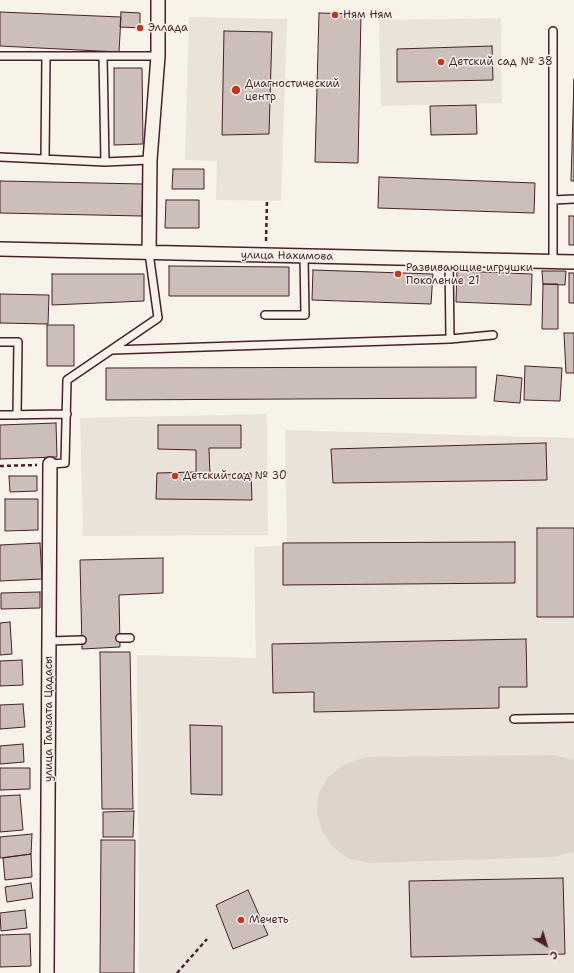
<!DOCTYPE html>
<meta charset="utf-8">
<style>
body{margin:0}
#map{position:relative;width:574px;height:973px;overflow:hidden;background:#f7f3e8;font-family:"Shantell Sans",sans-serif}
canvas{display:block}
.north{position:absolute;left:526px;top:925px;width:40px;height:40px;-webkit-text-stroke:3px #f7f3e8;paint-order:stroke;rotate:142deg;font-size:11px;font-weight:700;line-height:16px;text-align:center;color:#4a1f2b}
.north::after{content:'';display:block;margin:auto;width:14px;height:18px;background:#4a1f2b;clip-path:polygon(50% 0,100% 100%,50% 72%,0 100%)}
</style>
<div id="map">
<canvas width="574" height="973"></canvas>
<div class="north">С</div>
</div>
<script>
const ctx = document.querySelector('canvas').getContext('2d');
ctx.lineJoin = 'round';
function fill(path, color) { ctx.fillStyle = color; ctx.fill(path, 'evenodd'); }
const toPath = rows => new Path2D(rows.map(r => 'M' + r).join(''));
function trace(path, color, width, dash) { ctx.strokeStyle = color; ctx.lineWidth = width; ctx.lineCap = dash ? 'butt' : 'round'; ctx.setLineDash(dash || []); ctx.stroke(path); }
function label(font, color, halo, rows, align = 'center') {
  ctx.font = font + ' "Shantell Sans",sans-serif'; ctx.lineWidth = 3; ctx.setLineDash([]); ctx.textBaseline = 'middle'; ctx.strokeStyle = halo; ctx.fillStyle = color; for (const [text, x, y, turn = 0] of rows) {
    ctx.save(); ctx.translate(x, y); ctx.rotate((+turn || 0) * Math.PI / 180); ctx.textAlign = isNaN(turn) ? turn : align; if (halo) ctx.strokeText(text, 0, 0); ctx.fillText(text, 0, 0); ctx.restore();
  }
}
const built = toPath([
 [189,17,287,19,281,201,216,200,217,161,185,160],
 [501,18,502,103,381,106,379,20],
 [267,414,268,535,83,536,80,418],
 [285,430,574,438,574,973,139,973,137,655,256,658,254,547,287,545]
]);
const green = toPath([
 [554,755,574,760,574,852,554,857,371,863,349,859,334,848,323,833,317,814,318,795,327,778,345,764,366,757]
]);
const building = toPath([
 [0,12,121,17,119,52,0,46,0,12],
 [121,12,140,13,140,28,120,27,121,12],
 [319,13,361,14,358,163,315,162,319,13],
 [224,31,272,32,269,134,222,135,224,31],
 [492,46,493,80,397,82,397,49,492,46],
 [114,68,142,68,143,144,114,145,114,68],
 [574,79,574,181,571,181,574,79],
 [476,105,477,134,431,135,430,106,476,105],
 [173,169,204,169,204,189,172,189,173,169],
 [379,177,535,183,534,213,378,208,379,177],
 [0,181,143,184,142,216,0,213,0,181],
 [166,200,199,200,199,228,165,228,166,200],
 [569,216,574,216,574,245,569,245,569,216],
 [169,266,289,267,289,296,169,296,169,266],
 [313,270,433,274,431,304,312,300,313,270],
 [457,271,532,274,531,305,456,302,457,271],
 [542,271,566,271,565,285,543,284,542,271],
 [569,273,574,273,574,303,569,303,569,273],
 [52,274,144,274,144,301,52,305,52,274],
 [543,284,558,284,558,329,542,329,543,284],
 [0,294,49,295,48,324,0,323,0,294],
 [47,325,74,325,74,366,47,366,47,325],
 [564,333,574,333,574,373,566,373,564,333],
 [525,366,562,368,560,401,524,400,525,366],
 [476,367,476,398,106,400,106,368,476,367],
 [497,375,522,378,520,403,494,401,497,375],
 [56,423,57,457,0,459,0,425,56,423],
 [158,425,241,425,241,448,209,448,210,476,251,473,252,500,156,499,157,473,196,472,196,450,158,449,158,425],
 [546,443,547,480,333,483,331,449,546,443],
 [9,476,37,476,37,491,10,492,9,476],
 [5,499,38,499,38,530,5,531,5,499],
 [537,528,574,528,574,617,537,617,537,528],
 [515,542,515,583,283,585,283,543,515,542],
 [40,543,42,579,0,581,0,545,40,543],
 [163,558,163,593,119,595,120,647,82,649,80,560,163,558],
 [40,592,40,608,1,609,1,593,40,592],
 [10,622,12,654,0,655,0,623,10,622],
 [526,639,527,687,499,687,499,708,314,712,314,692,273,693,272,644,526,639],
 [100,652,130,652,133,809,102,809,100,652],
 [22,660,23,685,0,686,0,661,22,660],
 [23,704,25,727,0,729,0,705,23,704],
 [190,725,222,726,222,795,191,794,190,725],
 [23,744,24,762,0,764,0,746,23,744],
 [0,768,30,768,30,789,0,790,0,768],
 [20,795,23,830,0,832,0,796,20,795],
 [134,811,133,837,103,837,103,812,134,811],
 [32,834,31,854,0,858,0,837,32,834],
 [101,840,135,840,134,973,100,973,101,840],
 [31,854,32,877,5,880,3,858,31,854],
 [563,878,565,954,411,957,409,881,563,878],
 [31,883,33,898,7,902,5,887,31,883],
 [248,890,268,935,233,949,216,905,248,890],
 [25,910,27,928,1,931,0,913,25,910],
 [30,934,31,966,0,967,0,935,30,934]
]);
const path = toPath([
 [266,241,267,201],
 [0,466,37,465],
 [177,973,207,939]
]);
const lane = toPath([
 [0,56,158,56],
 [103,56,105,162],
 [0,157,105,162,150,160],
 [45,159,46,56],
 [553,200,574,199],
 [449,259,450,339,493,335],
 [553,261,553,31],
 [265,315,305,315,304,256],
 [0,342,18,342,17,415],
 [112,350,450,339],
 [0,415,67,414],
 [50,464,65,463,67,380,158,318,149,253],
 [120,638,130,638],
 [49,641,82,640],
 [514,719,574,718]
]);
const street = toPath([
 [0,249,574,262],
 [149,253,150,160,158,56,158,0],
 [47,973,50,464]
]);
const markers = [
 [335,15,4,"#c8321e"],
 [140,28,4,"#c8321e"],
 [441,62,4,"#c8321e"],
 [236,90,5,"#c8321e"],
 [398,274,4,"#c8321e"],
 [175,476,4,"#c8321e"],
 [241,920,4,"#c8321e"]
];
const poiNames = [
 ["Ням Ням",343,15],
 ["Эллада",148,28],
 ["Детский сад № 38",449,62],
 ["Диагностический",245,84],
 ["центр",245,97],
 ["Развивающие игрушки",406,268],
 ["Поколение 21",406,281],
 ["Детский сад № 30",183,476],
 ["Мечеть",249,920]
];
const streetNames = [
 ["улица Нахимова",287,256,1],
 ["улица Гамзата Цадасы",49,719,-90]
];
fill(built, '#eae3da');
fill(green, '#ded4cc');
fill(building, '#ccbfb9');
trace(building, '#4a1f2b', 1);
trace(lane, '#4a1f2b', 10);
trace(street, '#4a1f2b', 16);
trace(path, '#4a1f2b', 2.5, [4, 3]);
trace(lane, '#f7f3e8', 7);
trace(street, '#f7f3e8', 13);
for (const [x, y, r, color] of markers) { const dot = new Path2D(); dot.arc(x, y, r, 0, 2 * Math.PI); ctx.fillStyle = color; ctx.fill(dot); trace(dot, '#f7f3e8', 1.5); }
label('11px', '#4a1f2b', '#f7f3e8', poiNames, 'left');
label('11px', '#4a1f2b', '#f7f3e8', streetNames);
</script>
